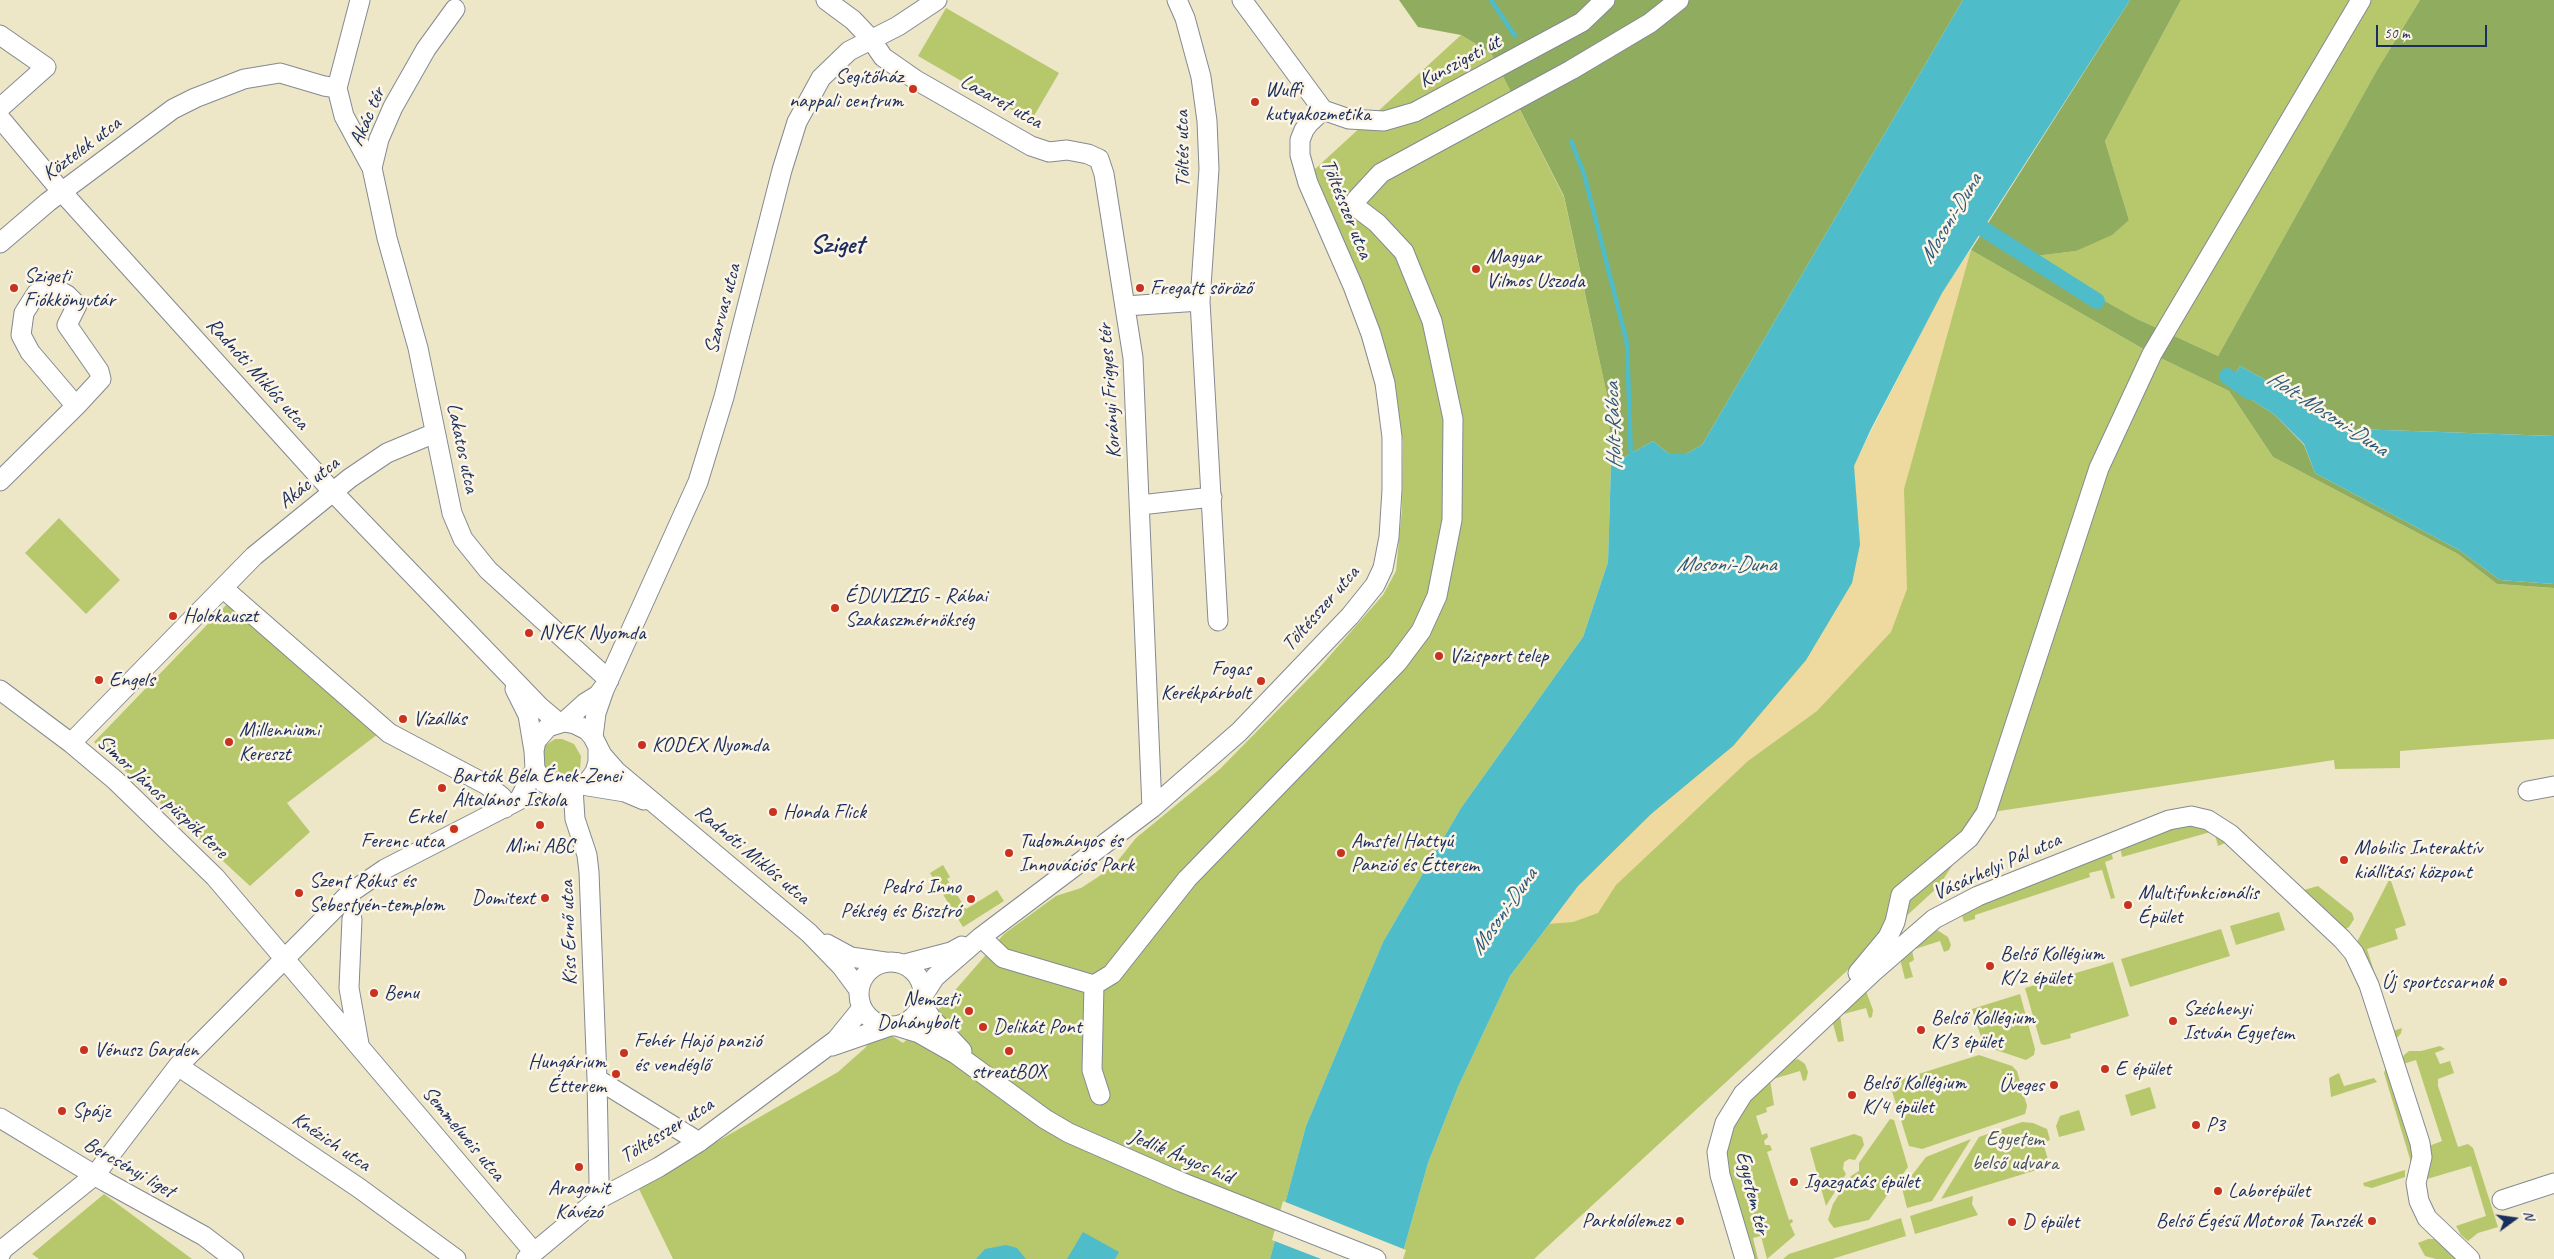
<!DOCTYPE html>
<meta charset="utf-8">
<style>
body{margin:0}
#map{position:relative;width:2554px;height:1259px;overflow:hidden;background:#ede6c7;font-family:Caveat,sans-serif}
canvas{display:block}
.north{position:absolute;left:2489px;top:1194px;width:50px;height:50px;-webkit-text-stroke:4px #fcf5e5;paint-order:stroke;rotate:76deg;font-size:14px;font-weight:700;line-height:20px;text-align:center;color:#1b2f5e}
.north::after{content:'';display:block;margin:auto;width:18px;height:22px;background:#1b2f5e;clip-path:polygon(50% 0,100% 100%,50% 72%,0 100%)}
.scale{position:absolute;left:2376px;top:25px;width:111px;height:22px;box-sizing:border-box;border:2px solid #1b2f5e;border-top:0;padding-left:6px;font-size:15px;line-height:18px;white-space:nowrap;color:#1b2f5e;-webkit-text-stroke:4px #fcf5e5;paint-order:stroke}
</style>
<div id="map">
<canvas width="2554" height="1259"></canvas>
<div class="north">N</div>
<div class="scale">50 m</div>
</div>
<script>
const ctx = document.querySelector('canvas').getContext('2d');
ctx.lineJoin = 'round';
function fill(path, color) { ctx.fillStyle = color; ctx.fill(path, 'evenodd'); }
const toPath = rows => new Path2D(rows.map(r => 'M' + r).join(''));
function trace(path, color, width, dash) { ctx.strokeStyle = color; ctx.lineWidth = width; ctx.lineCap = dash ? 'butt' : 'round'; ctx.setLineDash(dash || []); ctx.stroke(path); }
function label(font, color, halo, rows, align = 'center') {
  ctx.font = font + ' Caveat,sans-serif'; ctx.lineWidth = 5; ctx.setLineDash([]); ctx.textBaseline = 'middle'; ctx.strokeStyle = halo; ctx.fillStyle = color; for (const [text, x, y, turn = 0] of rows) {
    ctx.save(); ctx.translate(x, y); ctx.rotate((+turn || 0) * Math.PI / 180); ctx.textAlign = isNaN(turn) ? turn : align; if (halo) ctx.strokeText(text, 0, 0); ctx.fillText(text, 0, 0); ctx.restore();
  }
}
const green = toPath([
 [2181,0,2420,0,2377,70,2218,356,2135,318,2026,257,2076,251,2129,220,2105,141],
 [946,8,1059,73,1031,121,918,56],
 [1461,35,1491,53,1564,197,1608,400,1611,465,1608,562,1583,637,1461,808,1383,942,1306,1126,1270,1259,673,1259,638,1187,838,1072,865,1048,880,1028,903,1043,931,1018,1004,934,1056,896,1081,888,1098,877,1116,863,1136,838,1220,769,1320,667,1383,595,1396,571,1402,509,1403,442,1394,384,1361,284,1314,170],
 [1971,250,2152,354,2229,391,2273,457,2458,554,2497,584,2554,588,2554,739,2400,751,2400,768,2335,769,2334,760,1986,813,1939,886,1534,1259,1401,1259,1428,1163,1458,1087,1510,976,1578,886,1860,544,1854,466,1942,293],
 [59,518,120,580,86,614,25,553],
 [229,602,378,734,287,803,310,832,250,886,94,742],
 [555,739,562,739,574,744,581,756,580,770,569,780,548,779,539,753,543,747],
 [2185,823,2210,828,2230,841,2218,846,2214,831,2122,857,2120,846,2168,827],
 [2111,852,2113,859,2105,862,2115,898,2111,899,2102,870,2089,873,2090,877,1975,915,1975,919,1964,922,1962,916,1965,910],
 [943,865,950,877,947,879,966,909,997,890,1004,901,963,927,930,873],
 [2390,878,2406,925,2395,929,2398,939,2367,949,2393,1031,2402,1028,2401,1033,2398,1037,2395,1037,2356,944],
 [2318,886,2352,913,2354,919,2349,927,2344,930,2304,890],
 [2279,912,2285,930,2236,945,2230,926],
 [2221,929,2230,956,2130,987,2121,959],
 [1937,930,1948,937,1951,945,1949,950,1944,952,1940,941,1912,950,1914,960,1909,963,1913,977,1905,979,1901,963,1902,956,1930,932],
 [2113,962,2129,1016,2070,1034,2071,1038,2045,1045,2041,1044,2025,988],
 [1866,991,1873,1010,1872,1017,1869,1018,1866,1008,1840,1015,1844,1041,1838,1042,1832,1020],
 [2020,994,2035,1049,2034,1055,2026,1060,1984,1046,1972,1009],
 [2440,1046,2445,1049,2435,1053,2440,1064,2450,1061,2454,1073,2438,1079,2438,1086,2458,1147,2468,1144,2473,1148,2498,1227,2478,1233,2468,1241,2461,1235,2456,1226,2486,1216,2471,1166,2427,1179,2431,1160,2429,1146,2442,1141,2416,1060,2403,1064,2402,1060,2404,1055,2409,1051,2421,1051],
 [1979,1055,2012,1066,2017,1071,2027,1106,2025,1114,1922,1149,1909,1146,1892,1091,1896,1081],
 [1798,1059,1805,1064,1808,1072,1806,1080,1803,1081,1800,1071,1770,1080,1774,1105,1766,1108,1767,1112,1756,1116,1762,1135,1767,1133,1768,1137,1764,1141,1765,1145,1770,1145,1772,1150,1767,1152,1789,1220,1792,1219,1793,1222,1790,1224,1795,1235,1767,1259,1761,1236,1753,1238,1758,1259,1753,1259,1726,1169,1726,1140,1734,1119,1748,1100,1786,1062],
 [2386,1067,2414,1157,2411,1169,2410,1159,2384,1073],
 [2339,1073,2344,1086,2374,1078,2377,1082,2331,1097,2329,1078],
 [2150,1087,2156,1108,2131,1116,2125,1095],
 [2079,1110,2085,1130,2059,1137,2056,1126,2060,1116],
 [1890,1119,1894,1120,1908,1167,1869,1220,1834,1228,1828,1220,1833,1204,1851,1176,1859,1171,1859,1163],
 [2022,1122,2033,1123,2047,1129,2050,1140,2043,1143,2050,1166,1941,1199,1979,1137],
 [1854,1134,1862,1137,1864,1145,1855,1160,1849,1159,1844,1162,1843,1169,1846,1174,1826,1206,1810,1148],
 [1971,1139,1932,1201,1907,1208,1902,1188,1926,1157],
 [2405,1170,2405,1177,2372,1188,2364,1186,2363,1183],
 [104,1194,192,1259,39,1259,32,1254],
 [1973,1196,1972,1204,1978,1215,1915,1234,1910,1216],
 [1901,1218,1906,1236,1832,1259,1783,1259,1789,1254],
 [2428,1239,2438,1239,2462,1259,2436,1259,2425,1256,2418,1243]
]);
const forest = toPath([
 [1399,0,1963,0,1702,445,1686,454,1669,454,1653,441,1611,465,1608,400,1564,196,1491,53,1461,35,1418,27],
 [2130,0,2181,0,2105,141,2129,220,2112,235,2076,251,2027,257,2135,318,2218,356,2377,70,2420,0,2554,0,2554,436,2355,429,2240,366,2229,385,2275,415,2304,445,2315,473,2459,550,2500,580,2554,584,2554,588,2497,584,2458,554,2273,457,2229,391,2152,354,1971,250]
]);
const sand = toPath([
 [1971,250,1904,489,1907,589,1891,632,1817,711,1748,761,1616,885,1598,913,1573,922,1548,924,1578,886,1651,814,1733,746,1806,660,1852,582,1860,544,1854,466,1942,293]
]);
const water = toPath([
 [1963,0,2130,0,1942,293,1871,429,1854,466,1860,544,1852,583,1806,660,1733,746,1651,814,1578,886,1510,976,1458,1087,1428,1163,1401,1259,1270,1259,1306,1126,1383,942,1461,808,1583,637,1608,562,1611,465,1653,441,1669,454,1686,454,1702,445],
 [2240,366,2355,429,2554,436,2554,584,2500,580,2459,550,2315,473,2304,444,2275,415,2229,385],
 [1083,1232,1119,1252,1115,1259,1067,1259],
 [1006,1245,1017,1248,1026,1259,976,1259,985,1249]
]);
const pier = toPath([
 [1283,1201,1406,1250,1403,1259,1321,1259,1272,1240]
]);
const stream = toPath([
 [1491,0,1515,36],
 [1571,141,1584,174,1627,343,1631,459]
]);
const canal = toPath([
 [1966,218,2097,301],
 [2227,376,2250,392]
]);
const minor = toPath([
 [360,0,337,88,344,116,372,168,387,238,418,348,452,513,463,539,488,570,609,680],
 [826,0,853,20,870,38,883,57,916,80,1031,146,1049,152,1067,150,1088,154,1099,159,1104,174,1133,358,1152,808],
 [1177,0,1185,18,1201,77,1207,121,1209,169,1200,301,1218,621],
 [1242,0,1323,110],
 [0,35,46,67,0,108],
 [1323,110,1349,119,1384,121,1415,112,1582,22,1605,0],
 [0,118,62,192,333,492,540,707,559,723],
 [372,168,379,139,393,107,426,49,455,9],
 [0,243,48,202,173,109,195,98,244,79,280,73,324,86,337,88],
 [51,286,67,295,77,305,67,325,99,371,101,379,76,406,30,352,21,335,24,313,36,294,51,286],
 [1125,306,1200,301],
 [0,481,76,406],
 [1140,505,1212,497],
 [224,589,389,733,487,785,502,797,505,808],
 [515,689,528,715,534,751],
 [0,690,71,743,115,780,215,877,533,1251],
 [564,722,585,703,598,695,604,687],
 [593,737,596,713,604,690,698,482,724,397,782,170,797,122,821,78,849,51,898,26,937,0],
 [71,743,254,556,350,478,387,453,435,433],
 [598,747,598,762,595,772,589,780,582,785,563,789,554,787,544,783,535,769,534,751,536,741,548,727,564,722,575,724,587,730,593,737,602,755,616,771,809,933,842,967,859,990],
 [582,785,625,792,644,800],
 [573,788,575,819,587,855,589,872,597,1079,599,1182,597,1200],
 [2528,791,2554,786],
 [352,919,349,988,359,1044],
 [981,937,1003,958,1094,985,1112,974,1187,879,1397,663,1421,631,1437,596,1452,520,1453,419,1432,321,1404,252,1377,223,1356,207,1356,200,1381,173,1571,70,1650,23,1679,0],
 [827,944,851,957,885,962],
 '859 994a32 32 0 1 1 64 0a32 32 0 1 1-64 0Z',
 [905,964,951,952,962,946],
 [1858,973,1888,937,1895,922,1901,895,1969,838,1986,813,2099,468,2152,354,2361,0],
 [1094,985,1092,1070,1100,1095],
 [924,994,935,977,981,937,1152,808,1239,732,1350,616,1375,585,1383,568,1389,537,1392,490,1392,437,1385,383,1371,334,1353,286,1308,183,1300,155,1300,140,1304,130,1309,123,1323,110],
 [922,1004,931,1018,962,1051],
 [896,1026,919,1033,956,1054,1045,1119,1069,1133,1181,1182,1376,1259],
 [832,1046,890,1026],
 [178,1066,359,1188,456,1259],
 [597,1079,699,1142],
 [0,1118,106,1182,204,1236,234,1259],
 [2502,1200,2554,1183],
 [0,1255,3,1249,95,1175,178,1066,350,893,385,869,519,800,535,769],
 [526,1259,597,1200,659,1167,699,1142,836,1040,862,1008],
 [1745,1259,1720,1175,1717,1152,1725,1123,1743,1094,1873,972,1934,919,1978,896,2169,820,2191,816,2208,820,2230,834,2342,939,2354,953,2369,985,2420,1143,2422,1157,2416,1183,2419,1201,2427,1218,2470,1259]
]);
const markers = [
 [913,89,5,"#c8321e"],
 [1255,102,5,"#c8321e"],
 [1476,269,5,"#c8321e"],
 [14,288,5,"#c8321e"],
 [1140,288,5,"#c8321e"],
 [835,608,5,"#c8321e"],
 [173,616,5,"#c8321e"],
 [529,633,5,"#c8321e"],
 [1439,656,5,"#c8321e"],
 [99,680,5,"#c8321e"],
 [1261,681,5,"#c8321e"],
 [403,719,5,"#c8321e"],
 [229,742,5,"#c8321e"],
 [642,745,5,"#c8321e"],
 [442,788,5,"#c8321e"],
 [773,812,5,"#c8321e"],
 [540,825,5,"#c8321e"],
 [454,829,5,"#c8321e"],
 [1009,853,5,"#c8321e"],
 [1341,853,5,"#c8321e"],
 [2344,860,5,"#c8321e"],
 [299,893,5,"#c8321e"],
 [545,898,5,"#c8321e"],
 [971,899,5,"#c8321e"],
 [2128,905,5,"#c8321e"],
 [1990,966,5,"#c8321e"],
 [2503,982,5,"#c8321e"],
 [374,993,5,"#c8321e"],
 [969,1011,5,"#c8321e"],
 [2173,1021,5,"#c8321e"],
 [983,1027,5,"#c8321e"],
 [1921,1030,5,"#c8321e"],
 [84,1050,5,"#c8321e"],
 [1009,1051,5,"#c8321e"],
 [624,1053,5,"#c8321e"],
 [2105,1069,5,"#c8321e"],
 [616,1074,5,"#c8321e"],
 [2054,1085,5,"#c8321e"],
 [1852,1095,5,"#c8321e"],
 [62,1111,5,"#c8321e"],
 [2196,1125,5,"#c8321e"],
 [579,1167,5,"#c8321e"],
 [1794,1182,5,"#c8321e"],
 [2218,1191,5,"#c8321e"],
 [1680,1221,5,"#c8321e"],
 [2372,1221,5,"#c8321e"],
 [2012,1222,5,"#c8321e"]
];
const streetNames = [
 ["Kunszigeti út",1460,62,-28],
 ["Lazaret utca",1001,102,29],
 ["Akác tér",368,117,-67],
 ["Köztelek utca",82,149,-37],
 ["Töltés utca",1183,149,-91],
 ["Töltésszer utca",1346,209,68],
 ["Szarvas utca",723,309,-75],
 ["Radnóti Miklós utca",257,374,48],
 ["Korányi Frigyes tér",1110,391,-94],
 ["Lakatos utca",462,448,78],
 ["Akác utca",309,483,-38],
 ["Töltésszer utca",1321,609,-49],
 ["Simor János püspök tere",162,797,43],
 ["Radnóti Miklós utca",752,855,40],
 ["Vásárhelyi Pál utca",1997,867,-24],
 ["Kiss Ernő utca",569,933,-92],
 ["Töltésszer utca",667,1131,-32],
 ["Semmelweis utca",463,1134,50],
 ["Knézich utca",331,1142,34],
 ["Jedlik Ányos híd",1181,1157,23],
 ["Bercsényi liget",129,1168,30],
 ["Egyetem tér",1752,1193,76]
];
const poiNames = [
 ["Segítőház",903,77,"right"],
 ["nappali centrum",903,101,"right"],
 ["Wuffi",1265,90],
 ["kutyakozmetika",1265,114],
 ["Magyar",1486,257],
 ["Vilmos Uszoda",1486,281],
 ["Szigeti",24,276],
 ["Fiókkönyvtár",24,300],
 ["Fregatt söröző",1150,288],
 ["ÉDUVIZIG - Rábai",845,596],
 ["Szakaszmérnökség",845,620],
 ["Holokauszt",183,616],
 ["NYEK Nyomda",539,633],
 ["Vízisport telep",1449,656],
 ["Fogas",1251,669,"right"],
 ["Kerékpárbolt",1251,693,"right"],
 ["Engels",109,680],
 ["Vízállás",413,719],
 ["Millenniumi",239,730],
 ["Kereszt",239,754],
 ["KODEX Nyomda",652,745],
 ["Bartók Béla Ének-Zenei",452,776],
 ["Általános Iskola",452,800],
 ["Honda Flick",783,812],
 ["Erkel",444,817,"right"],
 ["Ferenc utca",444,841,"right"],
 ["Tudományos és",1019,841],
 ["Innovációs Park",1019,865],
 ["Amstel Hattyú",1351,841],
 ["Panzió és Étterem",1351,865],
 ["Mini ABC",540,846,"center"],
 ["Mobilis Interaktív",2354,848],
 ["kiállítási központ",2354,872],
 ["Szent Rókus és",309,881],
 ["Sebestyén-templom",309,905],
 ["Pedró Inno",961,887,"right"],
 ["Pékség és Bisztró",961,911,"right"],
 ["Multifunkcionális",2138,893],
 ["Épület",2138,917],
 ["Domitext",535,898,"right"],
 ["Belső Kollégium",2000,954],
 ["K/2 épület",2000,978],
 ["Új sportcsarnok",2493,982,"right"],
 ["Benu",384,993],
 ["Nemzeti",959,999,"right"],
 ["Dohánybolt",959,1023,"right"],
 ["Széchenyi",2183,1009],
 ["István Egyetem",2183,1033],
 ["Belső Kollégium",1931,1018],
 ["K/3 épület",1931,1042],
 ["Delikát Pont",993,1027],
 ["Fehér Hajó panzió",634,1041],
 ["és vendéglő",634,1065],
 ["Vénusz Garden",94,1050],
 ["Hungárium",606,1062,"right"],
 ["Étterem",606,1086,"right"],
 ["E épület",2115,1069],
 ["streatBOX",1009,1072,"center"],
 ["Belső Kollégium",1862,1083],
 ["K/4 épület",1862,1107],
 ["Üveges",2044,1085,"right"],
 ["Spájz",72,1111],
 ["P3",2206,1125],
 ["Igazgatás épület",1804,1182],
 ["Aragonit",579,1188,"center"],
 ["Kávézó",579,1212,"center"],
 ["Laborépület",2228,1191],
 ["Parkolólemez",1670,1221,"right"],
 ["Belső Égésű Motorok Tanszék",2362,1221,"right"],
 ["D épület",2022,1222]
];
const parkNames = [
 ["Egyetem",2015,1139],
 ["belső udvara",2015,1163]
];
const waterNames = [
 ["Mosoni-Duna",1951,219,-59],
 ["Holt-Mosoni-Duna",2327,414,33],
 ["Holt-Rábca",1614,426,-92],
 ["Mosoni-Duna",1726,565],
 ["Mosoni-Duna",1504,912,-55]
];
const districtNames = [
 ["Sziget",837,245]
];
fill(green, '#b6c86b');
fill(forest, '#90ac5f');
fill(sand, '#eeda9e');
fill(water, '#4fbcc9');
fill(pier, '#ede6c7');
trace(stream, '#4fbcc9', 4.5);
trace(canal, '#4fbcc9', 16);
trace(minor, '#848a92', 21);
trace(minor, '#fff', 19);
for (const [x, y, r, color] of markers) { const dot = new Path2D(); dot.arc(x, y, r, 0, 2 * Math.PI); ctx.fillStyle = color; ctx.fill(dot); trace(dot, '#fcf5e5', 2); }
label('21px', '#1b2f5e', '#fcf5e5', streetNames);
label('21px', '#1b2f5e', '#fcf5e5', poiNames, 'left');
label('21px', '#425561', '#fcf5e5', parkNames);
label('italic 22px', '#2b597e', '#fcf5e5', waterNames);
label('bold 26px', '#1b2f5e', '#fcf5e5', districtNames);
</script>
